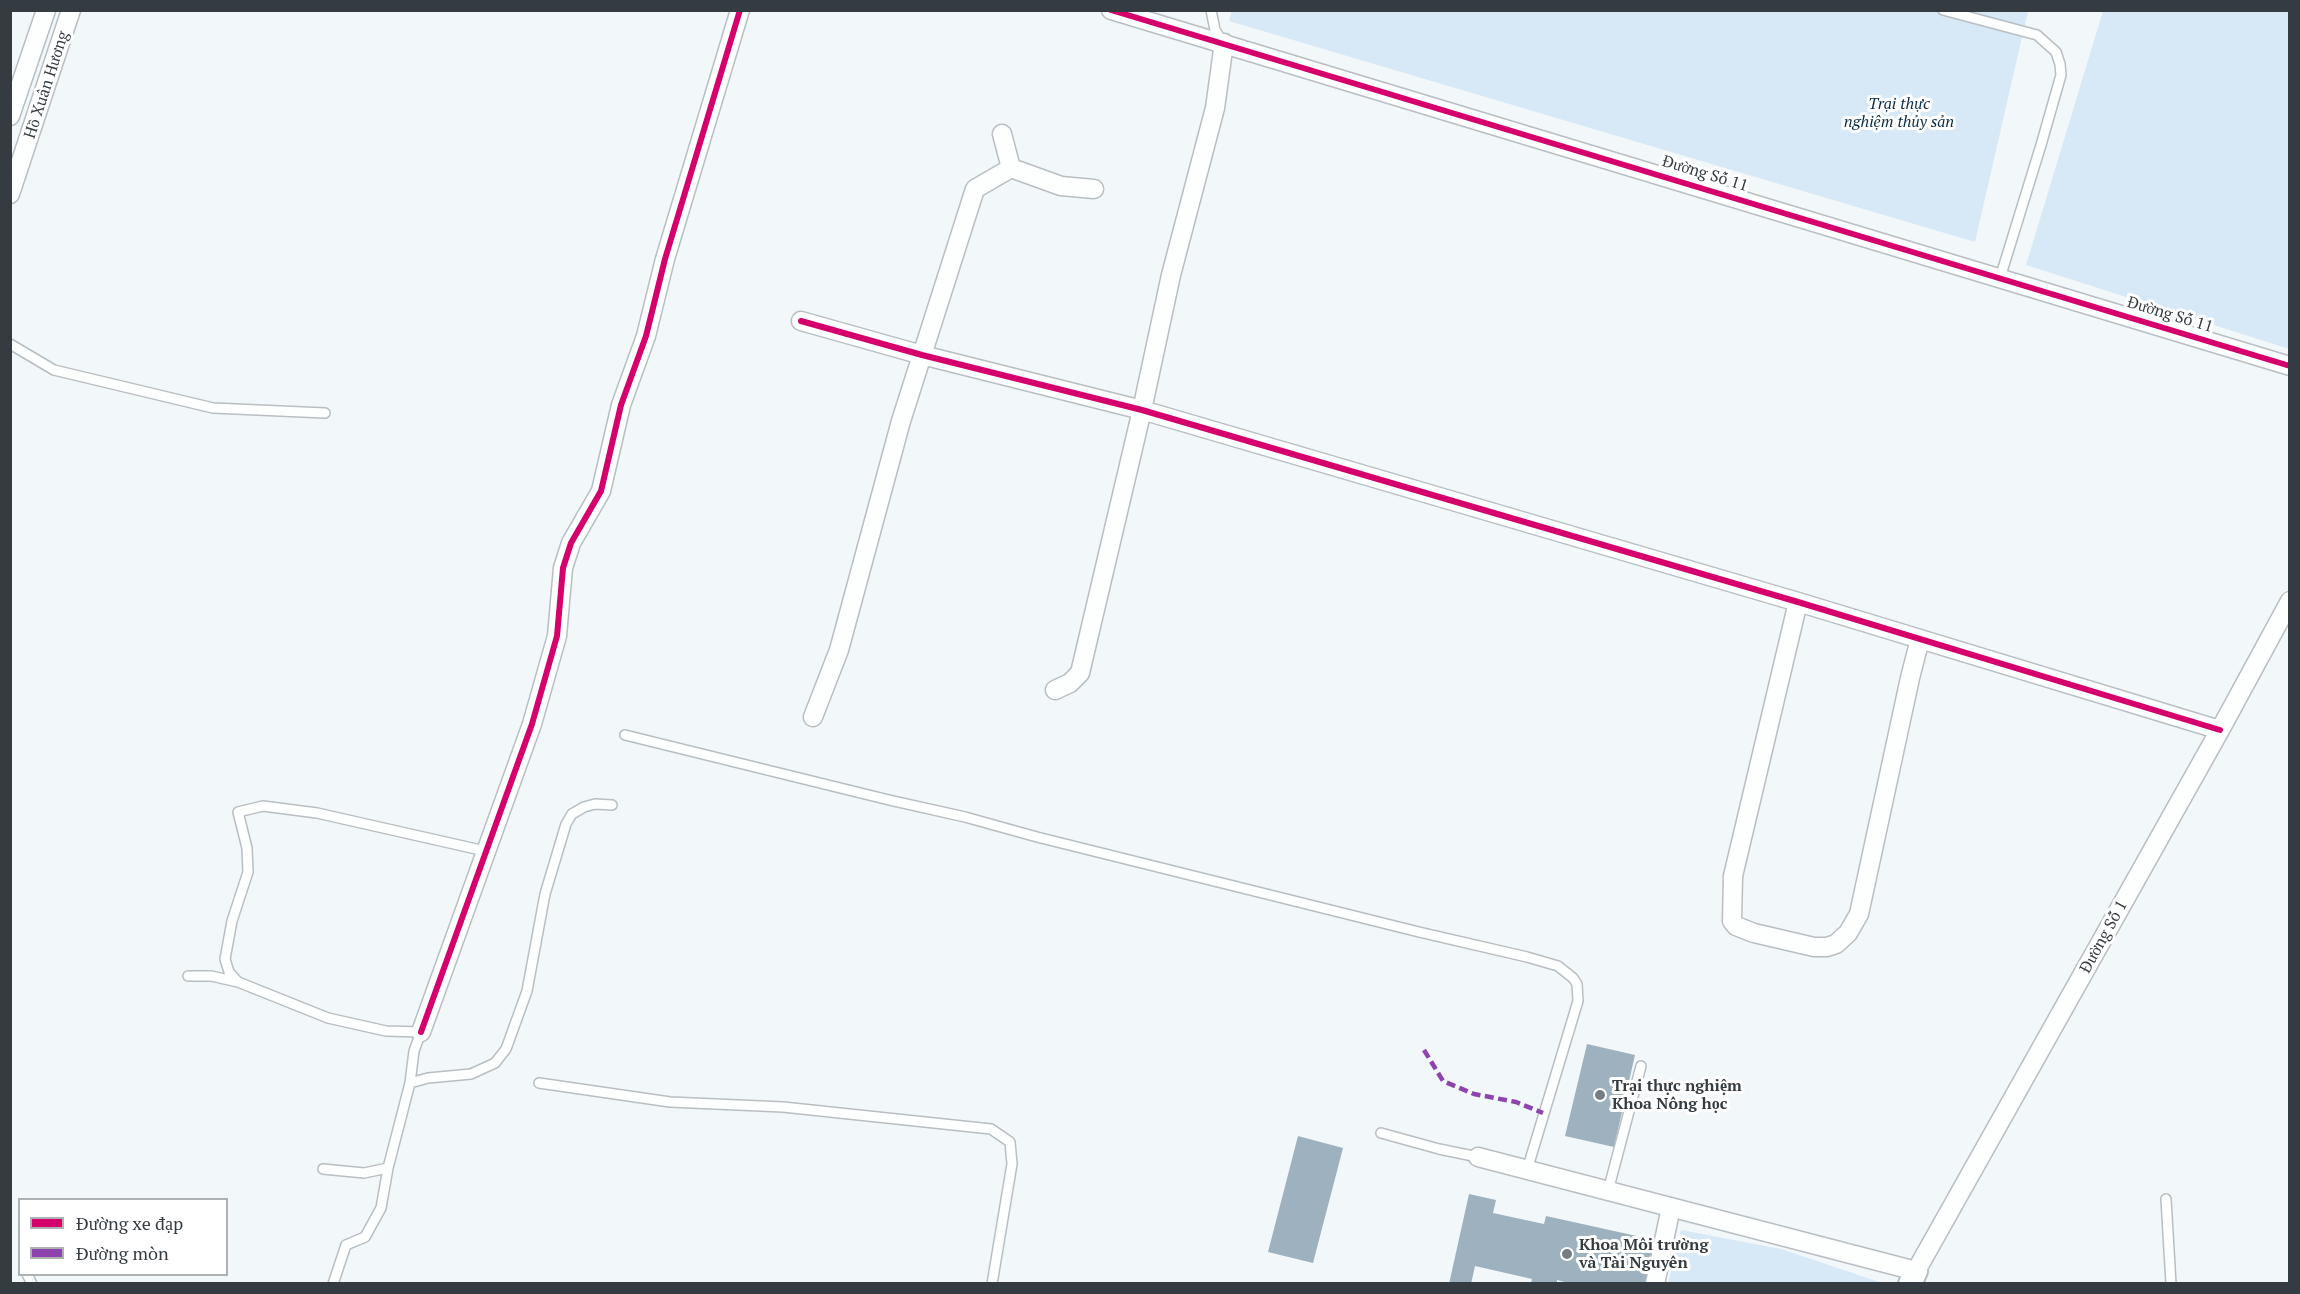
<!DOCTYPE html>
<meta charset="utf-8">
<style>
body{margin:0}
#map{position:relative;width:2300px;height:1294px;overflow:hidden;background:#f2f7fa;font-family:"PT Serif",serif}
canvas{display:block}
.frame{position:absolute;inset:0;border:12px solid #343c42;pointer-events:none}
.legend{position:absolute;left:18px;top:1198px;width:210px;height:78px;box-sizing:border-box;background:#fff;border:2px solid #aeb1b3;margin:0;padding:8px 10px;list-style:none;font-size:18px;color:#343c42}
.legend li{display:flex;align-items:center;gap:12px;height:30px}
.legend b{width:30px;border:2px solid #aeb1b3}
</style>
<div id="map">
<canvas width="2300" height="1294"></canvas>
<div class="frame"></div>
<ul class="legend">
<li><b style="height:8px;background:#d6006c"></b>Đường xe đạp</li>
<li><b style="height:8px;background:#8e44ad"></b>Đường mòn</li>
</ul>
</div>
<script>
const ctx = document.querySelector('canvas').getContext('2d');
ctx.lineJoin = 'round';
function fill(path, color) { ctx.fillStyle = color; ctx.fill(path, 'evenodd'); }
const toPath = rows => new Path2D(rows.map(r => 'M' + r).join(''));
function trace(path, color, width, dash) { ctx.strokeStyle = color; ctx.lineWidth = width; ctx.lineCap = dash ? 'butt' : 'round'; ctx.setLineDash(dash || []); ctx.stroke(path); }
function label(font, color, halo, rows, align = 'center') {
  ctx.font = font + ' "PT Serif",serif'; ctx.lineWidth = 6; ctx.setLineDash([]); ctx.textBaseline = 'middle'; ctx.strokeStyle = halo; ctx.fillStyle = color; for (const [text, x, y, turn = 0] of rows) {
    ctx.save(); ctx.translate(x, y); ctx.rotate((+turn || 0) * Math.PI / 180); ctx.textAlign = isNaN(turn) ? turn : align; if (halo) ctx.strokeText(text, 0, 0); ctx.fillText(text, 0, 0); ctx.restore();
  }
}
const green = toPath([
 [1232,10,2028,11,1975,242,1229,21],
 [2103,11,2289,11,2289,349,2026,265],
 [1681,1230,1781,1249,1882,1283,1668,1283]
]);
const building = toPath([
 [1587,1044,1635,1055,1614,1147,1565,1136],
 [1298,1136,1343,1148,1313,1263,1268,1252],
 [1469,1194,1496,1200,1493,1213,1544,1224,1546,1216,1655,1240,1645,1284,1572,1284,1557,1280,1557,1284,1531,1284,1532,1279,1475,1266,1471,1284,1449,1284]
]);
const service = toPath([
 [1211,10,1215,30,1222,41],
 [1943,10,2037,35,2056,52,2060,64,2061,75,2041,145,2000,278],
 [10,344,54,370,213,408,325,413],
 [625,735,889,800,965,817,1037,837,1419,932,1527,957,1558,966,1573,978,1577,984,1578,1001,1527,1170],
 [188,976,211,976,238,982],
 [410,1083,428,1078,471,1074,495,1063,506,1049,527,991,545,894,566,824,572,814,584,807,595,804,612,805],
 [539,1083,670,1102,783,1107,991,1129,1010,1142,1012,1164,992,1284],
 [1381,1133,1439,1149,1478,1157],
 [323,1169,364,1173,388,1168,410,1083,414,1051,421,1032,386,1031,328,1018,238,982,229,972,225,959,232,921,248,872,247,848,238,812,263,806,317,813,485,851],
 [1608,1191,1641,1066],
 [2166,1199,2171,1284],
 [27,1274,32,1284],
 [333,1284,346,1245,365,1237,381,1208,388,1168]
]);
const minor = toPath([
 [1111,10,2290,366],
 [10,116,46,10],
 [1011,168,1061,186,1094,189],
 [10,194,71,10],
 [801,321,922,355,1142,410,1798,602,2220,730],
 [1798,602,1733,876,1732,921,1736,926,1754,933,1814,947,1827,947,1836,944,1848,933,1859,914,1910,678,1920,639],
 [1055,690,1070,683,1080,673,1142,410,1171,275,1215,108,1224,43],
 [813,717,839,650,901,421,975,189,1011,168,1002,134],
 [421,1032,532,724,557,636,563,568,571,543,601,491,621,405,646,336,665,259,740,10],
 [1478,1157,1916,1271,2220,730,2290,601],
 [1655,1284,1671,1207]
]);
const tertiary = toPath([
 [1910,1284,1916,1271]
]);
const quiet = toPath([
 [1424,1050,1443,1081,1474,1094,1516,1102,1543,1113]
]);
const cycleway = toPath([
 [1111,10,2290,366],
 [801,321,922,355,1142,410,1798,602,2220,730],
 [421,1032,532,724,557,636,563,568,571,543,601,491,621,405,646,336,665,259,740,10]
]);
const markers = [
 [1600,1095,6,"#767d82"],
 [1567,1254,6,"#767d82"]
];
const streetNames = [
 ["Hồ Xuân Hương",47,85,-72],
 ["Đường Số 11",1705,174,17],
 ["Đường Số 11",2170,315,17],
 ["Đường Số 1",2104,937,-61]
];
const parkNames = [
 ["Trại thực",1899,104],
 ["nghiệm thủy sản",1899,122]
];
const poiNames = [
 ["Trại thực nghiệm",1612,1086],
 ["Khoa Nông học",1612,1104],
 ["Khoa Môi trường",1579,1245],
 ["và Tài Nguyên",1579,1263]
];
fill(green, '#d7e8f6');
fill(building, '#9eb1bf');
trace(service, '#b8bec2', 12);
trace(minor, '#b8bec2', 21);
trace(tertiary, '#b8bec2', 26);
trace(service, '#fdfefe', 9);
trace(minor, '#fdfefe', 18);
trace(tertiary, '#fdfefe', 22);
trace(quiet, '#8e44ad', 4.5, [9, 4.5]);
trace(cycleway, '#d6006c', 6);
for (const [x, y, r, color] of markers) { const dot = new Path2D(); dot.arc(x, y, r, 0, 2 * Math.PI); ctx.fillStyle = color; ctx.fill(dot); trace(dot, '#fff', 2); }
label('16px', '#343c42', '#fff', streetNames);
label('italic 16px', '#092b46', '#fff', parkNames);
label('bold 16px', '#343c42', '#fff', poiNames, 'left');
</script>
